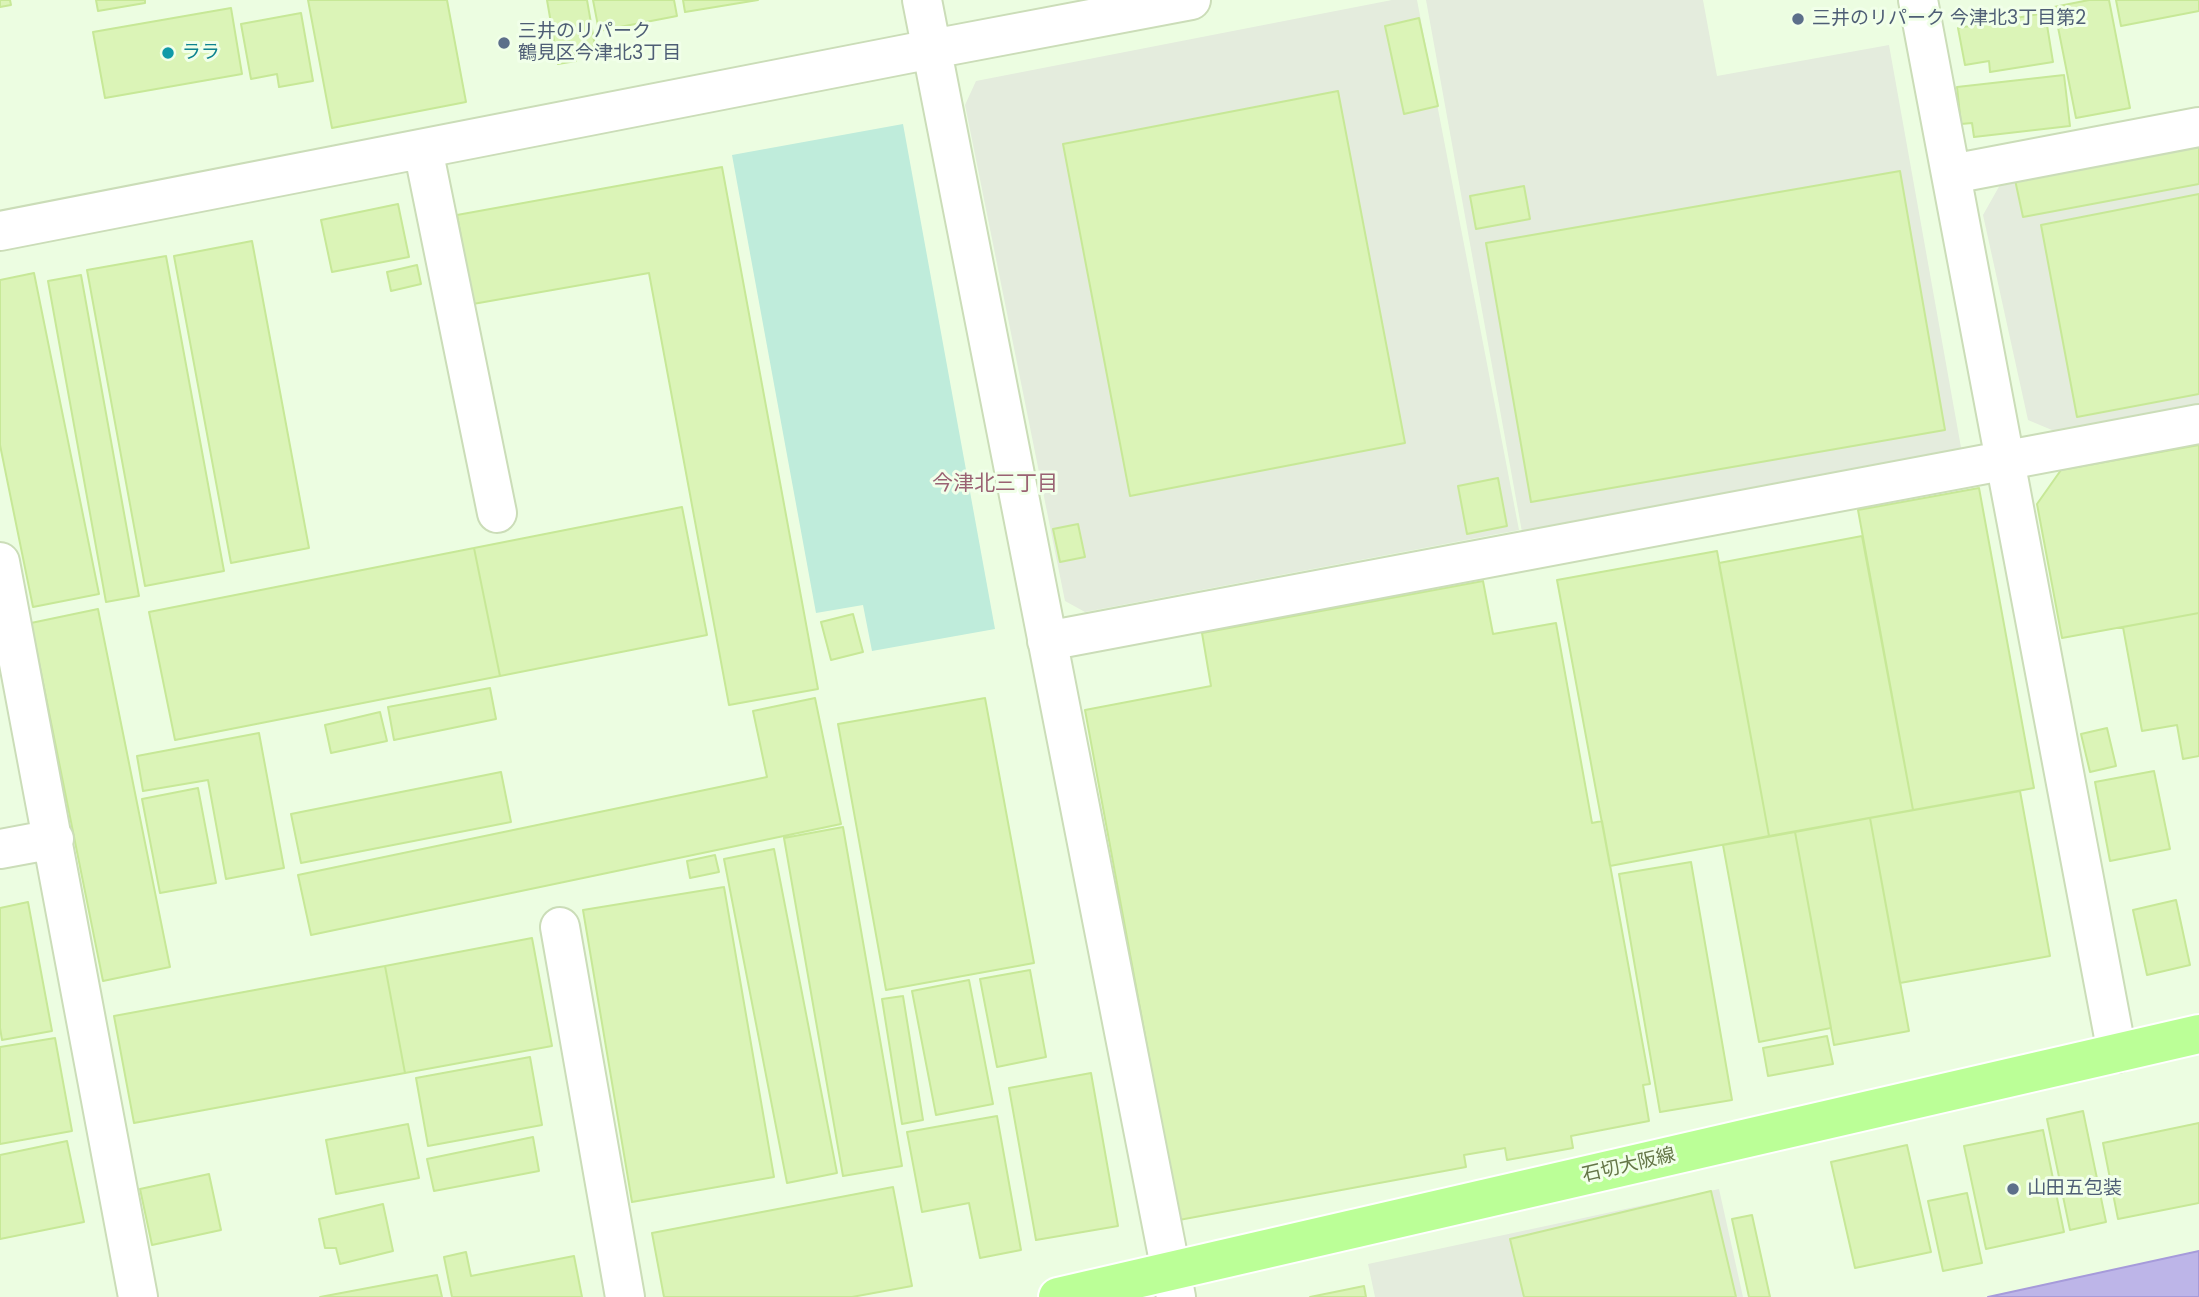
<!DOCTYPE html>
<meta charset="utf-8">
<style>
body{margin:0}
canvas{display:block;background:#ecfde1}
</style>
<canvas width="2199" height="1297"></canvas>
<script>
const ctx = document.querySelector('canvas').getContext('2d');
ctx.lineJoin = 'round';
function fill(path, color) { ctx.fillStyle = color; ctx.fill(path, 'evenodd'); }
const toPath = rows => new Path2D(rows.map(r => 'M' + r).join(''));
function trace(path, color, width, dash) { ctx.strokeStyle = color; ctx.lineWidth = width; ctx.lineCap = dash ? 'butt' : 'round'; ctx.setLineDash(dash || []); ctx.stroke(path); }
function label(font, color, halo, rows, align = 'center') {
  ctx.font = font + ' Poppins,"Noto Sans JP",sans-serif'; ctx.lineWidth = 6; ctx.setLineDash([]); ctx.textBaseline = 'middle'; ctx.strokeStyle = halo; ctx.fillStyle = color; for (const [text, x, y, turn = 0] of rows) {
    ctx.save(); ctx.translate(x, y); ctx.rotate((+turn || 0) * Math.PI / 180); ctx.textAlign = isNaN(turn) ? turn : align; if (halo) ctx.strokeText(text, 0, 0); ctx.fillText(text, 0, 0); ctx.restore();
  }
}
const industrial = toPath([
 [1392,0,1417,0,1519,530,1085,612,1065,601,965,105,976,81],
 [1426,0,1703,0,1717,76,1889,45,1962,453,1522,532],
 [2199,140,2199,406,2059,433,2028,420,1983,215,2005,176],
 [1719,1189,1743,1297,1375,1297,1368,1264]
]);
const green = toPath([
 [903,124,995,629,872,651,863,605,816,613,732,155]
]);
const water = toPath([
 [2199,1251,2199,1297,1988,1297,2199,1251]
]);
const building = toPath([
 [0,0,10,0,11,5,0,7,0,0],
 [96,0,145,0,145,3,98,11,96,0],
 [308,0,447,0,466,102,332,128,308,0],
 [547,0,587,0,595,46,574,50,576,61,558,64,547,0],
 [593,0,674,0,677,16,599,31,593,0],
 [683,0,758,0,685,12,683,0],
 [2089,0,2109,0,2130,108,2076,118,2054,7,2089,0],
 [2116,0,2199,0,2199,11,2121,26,2116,0],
 [231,8,242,74,105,98,93,32,231,8],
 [301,13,313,81,279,87,277,74,251,79,241,24,301,13],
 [2045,13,2053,62,1990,72,1989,61,1965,65,1958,28,2045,13],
 [1419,18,1438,106,1404,114,1385,26,1419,18],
 [2064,75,2070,126,1974,137,1972,123,1961,124,1957,87,2064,75],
 [1338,91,1405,443,1130,496,1063,144,1338,91],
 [2199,139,2199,184,2023,217,2014,175,2199,139],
 [722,167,818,689,729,705,649,273,473,304,457,215,722,167],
 [1900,171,1945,430,1531,502,1486,243,1900,171],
 [1524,186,1530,219,1476,229,1470,196,1524,186],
 [2199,194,2199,394,2077,417,2041,225,2199,194],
 [398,204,409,257,332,272,321,220,398,204],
 [252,241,309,548,231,563,174,256,252,241],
 [166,256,224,571,145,586,87,270,166,256],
 [417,265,421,284,391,291,387,272,417,265],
 [34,273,99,594,33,607,0,445,0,280,34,273],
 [81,275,139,596,106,602,48,281,81,275],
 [2199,445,2199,613,2062,638,2037,504,2061,470,2199,445],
 [1498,478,1507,526,1467,534,1458,486,1498,478],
 [1979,488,2034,788,1913,810,1858,510,1979,488],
 [682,507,707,635,500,676,474,548,682,507],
 [1078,524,1085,557,1060,562,1053,529,1078,524],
 [1862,536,1913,810,1769,836,1719,563,1862,536],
 [474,548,500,676,175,740,149,612,474,548],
 [1717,551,1769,836,1610,866,1557,580,1717,551],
 [1483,581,1493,634,1556,623,1592,823,1602,821,1650,1084,1643,1085,1649,1121,1571,1136,1573,1148,1507,1160,1505,1148,1464,1155,1466,1167,1179,1220,1085,710,1211,686,1202,633,1483,581],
 [98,609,170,967,103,981,31,623,98,609],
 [2199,613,2199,756,2183,759,2177,725,2142,731,2123,627,2199,613],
 [853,614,863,652,831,660,821,622,853,614],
 [490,688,496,719,394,740,388,707,490,688],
 [815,698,841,824,311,935,298,875,767,777,753,711,815,698],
 [985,698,1034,963,886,990,838,724,985,698],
 [380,712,387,741,331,753,325,725,380,712],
 [2107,728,2116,766,2090,772,2081,734,2107,728],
 [259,733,284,868,226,879,208,780,143,791,137,756,259,733],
 [2154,771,2170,849,2110,861,2095,782,2154,771],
 [501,772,511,822,301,863,291,814,501,772],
 [198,788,216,883,160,893,142,799,198,788],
 [2020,791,2050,956,1900,983,1870,818,2020,791],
 [1870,818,1909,1031,1834,1045,1795,832,1870,818],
 [843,827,902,1166,843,1176,784,838,843,827],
 [1795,832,1831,1028,1759,1042,1723,845,1795,832],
 [774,849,837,1173,787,1183,724,859,774,849],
 [715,855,719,872,690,878,687,861,715,855],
 [1691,862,1732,1100,1660,1112,1619,874,1691,862],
 [724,887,774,1177,632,1202,583,910,724,887],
 [2176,900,2190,965,2147,975,2133,910,2176,900],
 [28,902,52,1031,2,1040,0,1028,0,908,28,902],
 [532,938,552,1046,405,1073,385,966,532,938],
 [385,966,405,1073,134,1123,114,1016,385,966],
 [1030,970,1046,1057,997,1067,980,979,1030,970],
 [969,980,993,1104,936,1115,912,991,969,980],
 [903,996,923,1120,902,1124,882,999,903,996],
 [1827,1036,1833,1064,1768,1076,1763,1048,1827,1036],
 [55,1038,72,1131,0,1144,0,1047,55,1038],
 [530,1057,542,1125,428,1146,416,1078,530,1057],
 [1091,1073,1118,1226,1036,1240,1009,1088,1091,1073],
 [2083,1111,2106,1222,2070,1230,2047,1119,2083,1111],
 [997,1116,1021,1250,980,1258,969,1203,922,1212,907,1132,997,1116],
 [2199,1123,2199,1203,2118,1219,2103,1143,2199,1123],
 [408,1124,419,1178,336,1194,326,1140,408,1124],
 [2043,1130,2064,1232,1986,1249,1964,1146,2043,1130],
 [533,1137,539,1171,434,1191,427,1159,533,1137],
 [67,1141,84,1222,0,1239,0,1155,67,1141],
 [1907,1145,1931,1252,1855,1268,1831,1162,1907,1145],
 [209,1174,221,1230,152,1245,140,1189,209,1174],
 [893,1187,912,1286,852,1297,664,1297,652,1233,893,1187],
 [1711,1191,1736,1297,1524,1297,1510,1239,1711,1191],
 [1967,1193,1982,1263,1943,1271,1928,1201,1967,1193],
 [383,1204,393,1251,340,1264,336,1248,325,1248,319,1219,383,1204],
 [1752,1215,1770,1297,1749,1297,1732,1219,1752,1215],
 [466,1252,471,1276,574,1256,582,1297,452,1297,444,1257,466,1252],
 [437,1275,442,1297,320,1297,437,1275],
 [1364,1286,1366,1297,1310,1297,1364,1286]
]);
const minor = toPath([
 [922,0,1176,1297],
 [1918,0,2117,1053],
 [423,149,497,513],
 [1952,174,2199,127],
 [0,231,932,49,1191,0],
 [0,562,138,1297],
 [1047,641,2199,424],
 [0,849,54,839],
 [560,927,625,1297]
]);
const major = toPath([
 [1058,1297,2199,1034]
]);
const markers = [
 [1798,19,7,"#5c6f8a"],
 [504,43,7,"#5c6f8a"],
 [168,53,7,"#0f9aa8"],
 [2013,1189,7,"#5c6f8a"]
];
const serviceNames = [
 ["三井のリパーク 今津北3丁目第2",1812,19],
 ["三井のリパーク",518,32],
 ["鶴見区今津北3丁目",518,54],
 ["山田五包装",2027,1189]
];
const cultureNames = [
 ["ララ",182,53]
];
const streetNames = [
 ["石切大阪線",1629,1166,-13]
];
const neighbourhoodNames = [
 ["今津北三丁目",995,485]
];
fill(industrial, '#e4ecdd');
fill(green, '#bfecdb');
fill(water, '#bdb5e8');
trace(water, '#a69bda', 2);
fill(building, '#dbf4b7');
trace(building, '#c7e897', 2);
trace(minor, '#cbddb8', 42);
trace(major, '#fff', 42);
trace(minor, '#fff', 38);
trace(major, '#bbff97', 38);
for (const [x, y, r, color] of markers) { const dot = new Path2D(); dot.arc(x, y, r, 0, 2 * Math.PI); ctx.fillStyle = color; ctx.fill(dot); trace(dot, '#f1ffe9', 2.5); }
label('19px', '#4e5e75', '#f1ffe9', serviceNames, 'left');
label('19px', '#0d838f', '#f1ffe9', cultureNames, 'left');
label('19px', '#647647', '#f1ffe9', streetNames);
label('21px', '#9a6273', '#f1ffe9', neighbourhoodNames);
</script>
